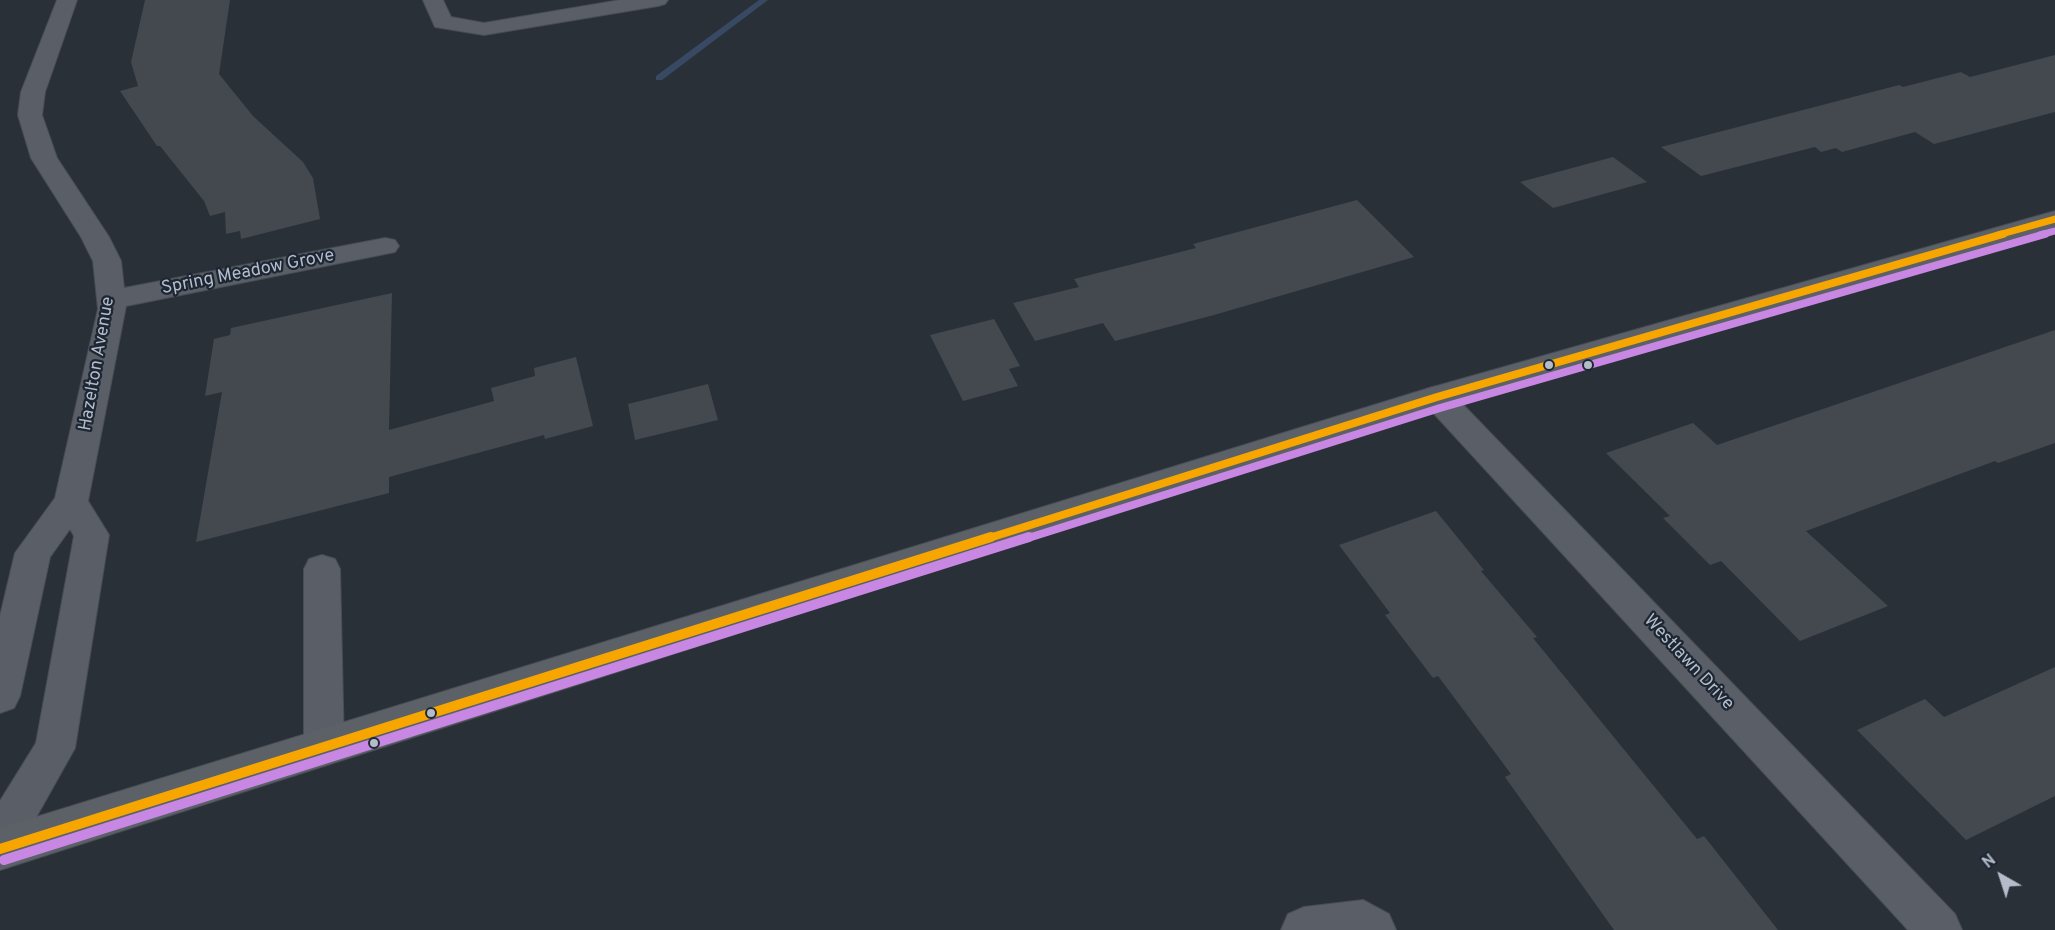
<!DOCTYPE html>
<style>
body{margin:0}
#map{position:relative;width:2055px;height:930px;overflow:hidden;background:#2a3038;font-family:Overpass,sans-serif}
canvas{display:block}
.north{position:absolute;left:1971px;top:846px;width:60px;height:60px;-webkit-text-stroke:4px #1d2633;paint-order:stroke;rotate:321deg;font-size:16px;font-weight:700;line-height:24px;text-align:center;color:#b4bcc9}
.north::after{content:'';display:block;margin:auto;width:21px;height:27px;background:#b4bcc9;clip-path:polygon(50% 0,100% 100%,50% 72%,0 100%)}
</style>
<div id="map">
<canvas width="2055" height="930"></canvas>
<div class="north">N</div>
</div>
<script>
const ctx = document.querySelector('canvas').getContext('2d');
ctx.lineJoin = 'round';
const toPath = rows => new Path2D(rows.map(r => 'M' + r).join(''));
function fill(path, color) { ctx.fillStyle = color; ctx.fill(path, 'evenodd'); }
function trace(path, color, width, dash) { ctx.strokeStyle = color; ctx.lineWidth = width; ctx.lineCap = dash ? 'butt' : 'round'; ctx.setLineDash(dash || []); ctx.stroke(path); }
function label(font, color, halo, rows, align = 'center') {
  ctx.font = font + ' Overpass,sans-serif'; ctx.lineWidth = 4.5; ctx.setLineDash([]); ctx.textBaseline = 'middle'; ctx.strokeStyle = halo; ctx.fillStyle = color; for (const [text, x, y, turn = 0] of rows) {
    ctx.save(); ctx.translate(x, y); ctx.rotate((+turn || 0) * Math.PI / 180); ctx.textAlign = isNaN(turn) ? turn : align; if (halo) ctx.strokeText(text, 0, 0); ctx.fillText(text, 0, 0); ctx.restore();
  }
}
const stream = toPath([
 [759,0,768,0,662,80,656,80,656,76,759,0]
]);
const building = toPath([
 [145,0,230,0,219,74,253,116,303,162,313,178,320,219,241,239,240,231,226,234,225,212,210,216,204,201,160,146,157,146,120,91,138,86,131,62],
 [2055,55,2055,112,1934,144,1915,132,1842,152,1836,148,1821,152,1815,147,1701,176,1661,147,1899,85,1903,87,1961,72,1970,77],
 [1613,157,1647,182,1553,208,1520,182],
 [1357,200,1414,257,1214,315,1115,341,1103,323,1035,341,1013,303,1079,287,1074,279,1196,248,1193,244],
 [392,293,389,430,494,401,491,388,535,376,534,368,576,357,593,426,545,439,544,435,389,477,389,493,196,542,222,392,205,396,214,339,230,335,231,328],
 [994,319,1020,366,1009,369,1018,386,963,401,930,335],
 [2055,330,2055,443,1998,463,1995,461,1806,531,1888,606,1800,641,1721,561,1710,565,1663,518,1670,516,1606,453,1693,423,1717,445],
 [708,384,718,420,635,440,628,404],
 [1436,511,1484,570,1481,571,1537,637,1533,638,1697,839,1704,836,1778,930,1614,930,1505,777,1511,774,1438,676,1433,678,1385,615,1390,613,1339,545],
 [2055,667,2055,796,1966,840,1857,730,1925,699,1944,717]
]);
const minor = toPath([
 [57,0,77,0,45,92,42,115,57,158,109,237,121,261,124,288,385,238,395,240,399,246,395,252,385,254,126,306,88,501,109,535,75,748,15,855,0,861,0,801,36,743,74,536,70,529,50,557,20,696,14,708,0,713,0,616,15,553,55,498,98,309,93,261,81,237,31,158,18,115,21,92,57,0],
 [423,0,443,0,451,17,484,23,620,0,668,0,665,4,658,6,484,35,435,27,423,0],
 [1437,386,1448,389,1955,914,1962,930,1908,930,1426,405,1421,397,1426,389,1437,386],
 [322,555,335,559,340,569,344,748,338,761,324,766,310,761,304,748,304,569,309,559,322,555],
 [1363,900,1389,914,1396,930,1281,930,1288,914,1304,907,1363,900]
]);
const major = toPath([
 [2055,211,2055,227,1448,405,0,870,0,828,1426,389,2055,211]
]);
const bus1Far2 = toPath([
 [1998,235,2055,219]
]);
const bus1Far1 = toPath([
 [986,539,1437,397,2003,234]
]);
const bus1 = toPath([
 [0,849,991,537]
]);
const bus2Far2 = toPath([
 [2040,235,2055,231]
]);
const bus2Far1 = toPath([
 [1025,539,1440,408,2045,234]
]);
const bus2 = toPath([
 [4,860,1029,537]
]);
const markers = [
 [1549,365,5,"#b4bcc9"],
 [1588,365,5,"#b4bcc9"],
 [431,713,5,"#b4bcc9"],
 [374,743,5,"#b4bcc9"]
];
const streetNames = [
 ["Spring Meadow Grove",248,273,-11],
 ["Hazelton Avenue",98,364,-80],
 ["Westlawn Drive",1688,663,47]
];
fill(stream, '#384963');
fill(building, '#444950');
trace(minor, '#484c53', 2);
trace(major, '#484c55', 2);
fill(minor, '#5a5e66');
fill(major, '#5c6168');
trace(bus1Far2, '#f7a600', 7);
trace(bus1Far1, '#f7a600', 8);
trace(bus1, '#f7a600', 10);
trace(bus2Far2, '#c787e3', 7);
trace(bus2Far1, '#c787e3', 8);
trace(bus2, '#c787e3', 10);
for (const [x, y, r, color] of markers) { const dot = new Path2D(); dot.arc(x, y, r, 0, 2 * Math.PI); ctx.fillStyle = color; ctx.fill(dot); trace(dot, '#1d2633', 2); }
label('18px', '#b4bcc9', '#1d2633', streetNames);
</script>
